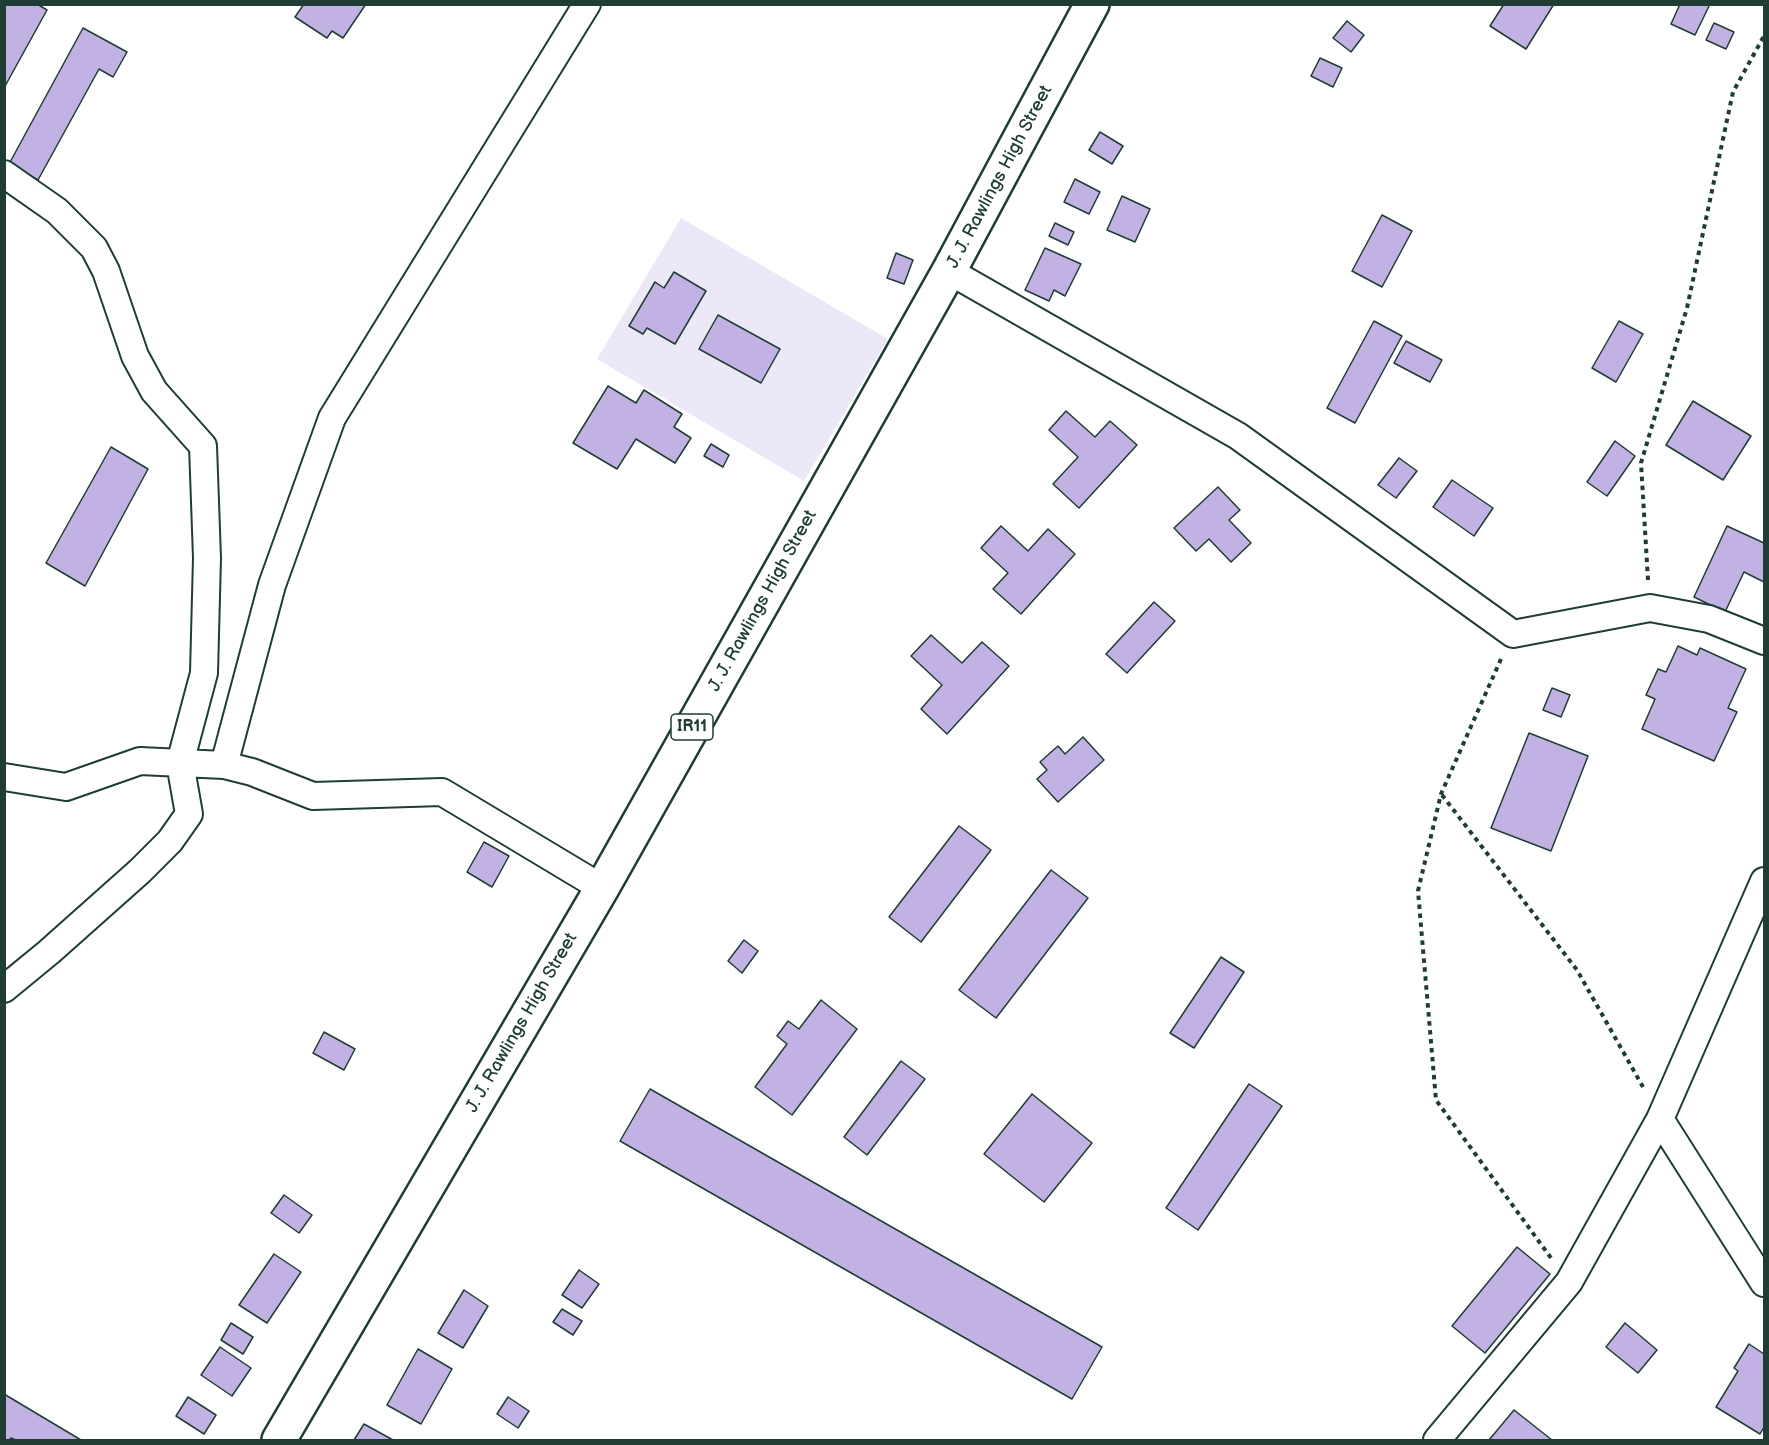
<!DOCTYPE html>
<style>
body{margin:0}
#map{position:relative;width:1769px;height:1445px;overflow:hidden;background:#fff;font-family:"Balsamiq Sans",sans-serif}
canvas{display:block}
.frame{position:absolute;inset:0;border:6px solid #1f3d34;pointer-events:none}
</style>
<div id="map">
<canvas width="1769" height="1445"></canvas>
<div class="frame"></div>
</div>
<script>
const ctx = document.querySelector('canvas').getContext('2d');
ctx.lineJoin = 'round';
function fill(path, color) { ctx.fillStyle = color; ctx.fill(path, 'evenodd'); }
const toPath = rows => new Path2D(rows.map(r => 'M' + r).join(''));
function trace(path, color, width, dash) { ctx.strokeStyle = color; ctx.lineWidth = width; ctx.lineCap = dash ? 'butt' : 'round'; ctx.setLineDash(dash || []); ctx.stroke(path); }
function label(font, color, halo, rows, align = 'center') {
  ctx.font = font + ' "Balsamiq Sans",sans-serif'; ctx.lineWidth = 6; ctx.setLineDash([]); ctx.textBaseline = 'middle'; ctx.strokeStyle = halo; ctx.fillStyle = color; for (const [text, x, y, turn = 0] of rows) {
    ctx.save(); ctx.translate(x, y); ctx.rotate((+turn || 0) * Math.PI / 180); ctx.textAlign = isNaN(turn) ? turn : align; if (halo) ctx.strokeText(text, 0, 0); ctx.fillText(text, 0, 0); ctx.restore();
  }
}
const built = toPath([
 [681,218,888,339,804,481,597,359]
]);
const building = toPath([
 [4,4,37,4,47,10,4,88,4,4],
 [304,4,366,4,343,38,332,31,327,38,295,17,304,4],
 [1504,4,1554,4,1526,49,1490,26,1504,4],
 [1680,4,1710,4,1695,35,1671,24,1680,4],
 [1347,21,1364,35,1351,52,1333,38,1347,21],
 [1714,23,1734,32,1726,49,1706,40,1714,23],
 [83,28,127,52,113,77,99,69,38,180,9,164,83,28],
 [1320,58,1342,68,1333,87,1311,76,1320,58],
 [1100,132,1123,146,1112,164,1089,150,1100,132],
 [1075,179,1100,192,1089,214,1064,202,1075,179],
 [1122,196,1150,209,1135,242,1107,230,1122,196],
 [1382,215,1412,231,1382,287,1352,271,1382,215],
 [1055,223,1074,232,1068,245,1049,236,1055,223],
 [1045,248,1081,264,1065,296,1054,290,1049,301,1025,290,1045,248],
 [896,253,913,260,904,284,887,278,896,253],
 [674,272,706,291,675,344,647,328,643,334,629,326,655,282,664,288,674,272],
 [718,315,780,349,761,383,699,349,718,315],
 [1374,321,1402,336,1355,423,1327,408,1374,321],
 [1619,321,1643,334,1616,382,1592,368,1619,321],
 [1406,341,1442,360,1430,382,1394,363,1406,341],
 [608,386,636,403,644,390,682,414,674,427,691,438,675,463,636,439,617,469,573,443,608,386],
 [1693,401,1751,436,1723,480,1666,445,1693,401],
 [1066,411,1095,437,1110,421,1137,445,1079,508,1053,484,1078,457,1049,430,1066,411],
 [1615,441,1635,456,1607,496,1587,482,1615,441],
 [711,444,729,455,723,467,704,456,711,444],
 [111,447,148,469,85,586,46,563,111,447],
 [1399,458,1417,471,1396,498,1378,485,1399,458],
 [1452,480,1493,508,1474,536,1433,507,1452,480],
 [1218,487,1240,510,1229,520,1251,543,1231,562,1209,539,1196,551,1174,528,1218,487],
 [1001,526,1028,551,1048,529,1075,554,1021,614,993,589,1008,573,981,548,1001,526],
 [1727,526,1764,543,1764,582,1744,572,1725,612,1694,597,1727,526],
 [1154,602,1175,621,1127,673,1106,654,1154,602],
 [931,635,962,663,982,642,1009,666,947,734,921,709,942,685,911,656,931,635],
 [1678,646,1697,655,1700,648,1746,669,1728,708,1737,712,1714,761,1642,729,1655,699,1646,695,1658,669,1666,672,1678,646],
 [1552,688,1570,695,1561,717,1543,710,1552,688],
 [1529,733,1588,756,1551,851,1491,828,1529,733],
 [1083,737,1104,760,1058,802,1037,779,1047,770,1040,762,1058,746,1065,754,1083,737],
 [959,826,991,850,921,942,889,917,959,826],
 [484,842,509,856,492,887,467,872,484,842],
 [1051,870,1088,898,996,1018,959,990,1051,870],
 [744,940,758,951,742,973,728,961,744,940],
 [1221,957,1244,972,1194,1048,1170,1033,1221,957],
 [821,1000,857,1029,792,1115,755,1087,787,1044,777,1036,788,1021,799,1029,821,1000],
 [324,1032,355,1049,344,1070,313,1053,324,1032],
 [901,1061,925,1079,867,1155,844,1137,901,1061],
 [1249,1084,1282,1106,1198,1230,1166,1208,1249,1084],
 [650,1089,1102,1347,1072,1399,620,1141,650,1089],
 [1032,1094,1092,1143,1044,1202,984,1154,1032,1094],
 [284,1195,312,1215,299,1233,271,1213,284,1195],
 [1517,1247,1550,1274,1485,1353,1452,1326,1517,1247],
 [274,1254,301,1272,267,1323,239,1305,274,1254],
 [579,1270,599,1284,582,1308,562,1295,579,1270],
 [464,1290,488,1306,463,1348,438,1333,464,1290],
 [562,1309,582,1321,573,1335,553,1322,562,1309],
 [231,1323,253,1337,243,1354,221,1340,231,1323],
 [1625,1323,1657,1350,1638,1373,1606,1347,1625,1323],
 [1749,1344,1764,1354,1764,1427,1760,1434,1716,1407,1738,1371,1734,1368,1749,1344],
 [220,1347,251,1368,232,1396,201,1375,220,1347],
 [418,1349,452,1369,421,1424,387,1405,418,1349],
 [4,1394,81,1440,16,1440,11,1438,9,1440,4,1440,4,1394],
 [188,1397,216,1415,204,1434,176,1416,188,1397],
 [508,1397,529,1411,518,1428,497,1414,508,1397],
 [1514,1410,1552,1440,1489,1440,1514,1410],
 [364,1424,393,1440,354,1440,364,1424]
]);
const path = toPath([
 [1648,580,1641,463,1687,308,1733,92,1764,36],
 [1501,659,1441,794,1418,891,1436,1100,1551,1258],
 [1442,795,1577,970,1643,1087]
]);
const minor = toPath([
 [4,174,57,211,94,248,106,271,135,356,154,391,203,446,207,558,204,673,180,763,189,814,170,841,140,871,49,952,4,989],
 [949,271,1238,436,1513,634,1650,608,1709,619,1764,641],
 [224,765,272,585,332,418,587,4],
 [4,777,66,787,140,761,224,765,252,772,313,796,442,792,602,888],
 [1660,1119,1764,1283],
 [1437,1440,1569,1282,1660,1119,1764,881]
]);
const primary = toPath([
 [279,1440,602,888,949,271,1092,4]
]);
const shields = [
 [692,727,42]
];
const shieldNames = [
 ["IR11",692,727]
];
const streetNames = [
 ["J. J. Rawlings High Street",1000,177,-62],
 ["J. J. Rawlings High Street",763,601,-61],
 ["J. J. Rawlings High Street",522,1023,-60]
];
fill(built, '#ede8f7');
fill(building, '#c2b2e3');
trace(building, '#1f3d34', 1.5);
trace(minor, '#1f3d34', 30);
trace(primary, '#1f3d34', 38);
trace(path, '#1f3d34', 4, [4.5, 4.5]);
trace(minor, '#fff', 26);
trace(primary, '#fff', 33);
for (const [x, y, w] of shields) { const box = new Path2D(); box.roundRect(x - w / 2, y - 13, w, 26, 4.5); ctx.fillStyle = '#fff'; ctx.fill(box); trace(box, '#1f3d34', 1.5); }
label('bold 16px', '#1f3d34', null, shieldNames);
label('18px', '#1f3d34', '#fff', streetNames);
</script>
